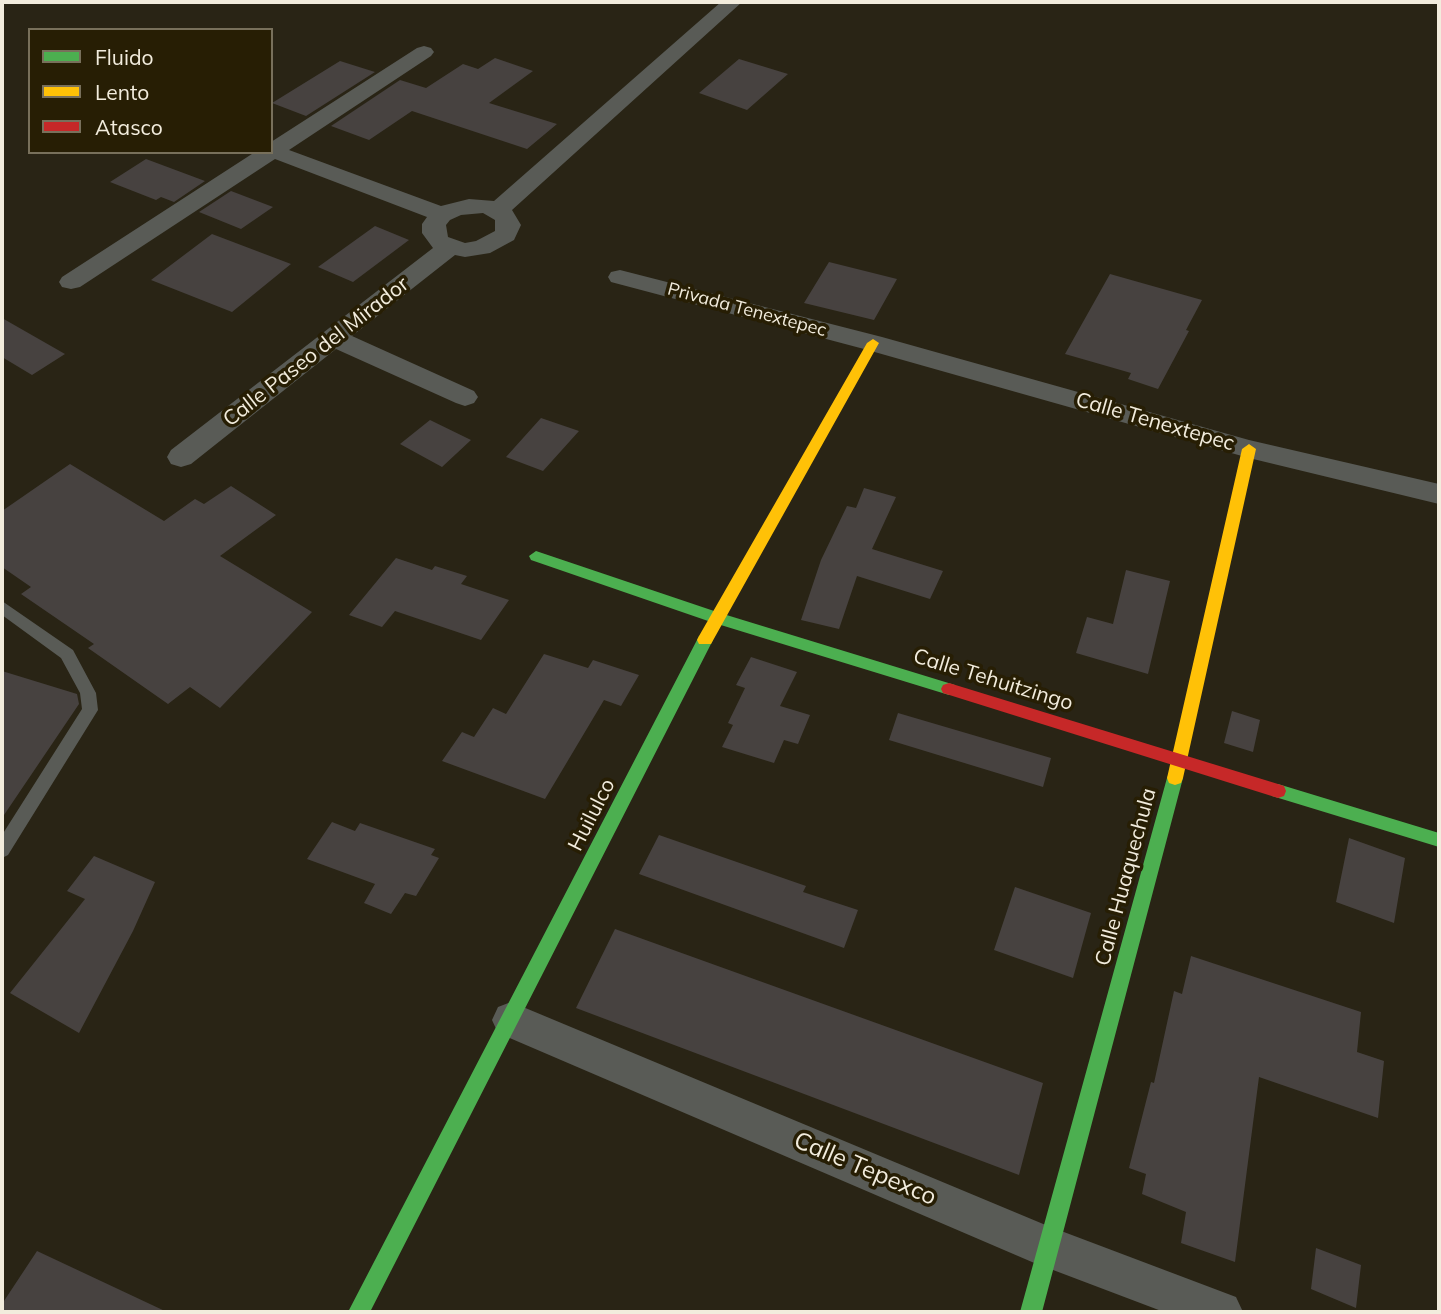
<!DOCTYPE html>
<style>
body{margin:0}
#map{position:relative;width:1441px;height:1314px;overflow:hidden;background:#292415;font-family:Mulish,sans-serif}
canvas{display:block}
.frame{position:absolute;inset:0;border:4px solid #f2ecdd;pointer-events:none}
.legend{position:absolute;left:28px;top:28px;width:245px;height:126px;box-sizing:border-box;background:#271e04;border:2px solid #78705b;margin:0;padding:9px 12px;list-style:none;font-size:21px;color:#f2ecdd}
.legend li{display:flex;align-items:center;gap:14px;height:35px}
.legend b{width:35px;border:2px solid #78705b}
</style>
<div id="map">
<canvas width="1441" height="1314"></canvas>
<div class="frame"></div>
<ul class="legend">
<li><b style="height:9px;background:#4caf50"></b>Fluido</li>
<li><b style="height:9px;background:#ffc107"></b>Lento</li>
<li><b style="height:9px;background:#c62828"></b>Atasco</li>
</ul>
</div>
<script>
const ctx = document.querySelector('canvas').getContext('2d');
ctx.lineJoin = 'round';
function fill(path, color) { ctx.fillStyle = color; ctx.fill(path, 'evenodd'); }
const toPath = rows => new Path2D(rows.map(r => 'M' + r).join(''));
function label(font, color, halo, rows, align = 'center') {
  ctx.font = font + ' Mulish,sans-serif'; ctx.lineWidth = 7; ctx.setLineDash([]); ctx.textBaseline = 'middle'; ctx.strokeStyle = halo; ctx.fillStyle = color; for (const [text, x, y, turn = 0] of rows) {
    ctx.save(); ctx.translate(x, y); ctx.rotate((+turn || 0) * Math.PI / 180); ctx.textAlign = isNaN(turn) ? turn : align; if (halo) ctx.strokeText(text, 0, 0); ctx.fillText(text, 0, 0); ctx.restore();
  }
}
const building = toPath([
 [495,58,533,71,489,103,557,124,527,149,412,111,369,140,331,126,400,80,426,88,463,64,478,69],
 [739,59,788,74,747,110,699,93],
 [340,61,375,72,306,116,272,103],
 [146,159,205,181,174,202,161,197,156,200,110,182],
 [231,191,273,207,241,229,199,212],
 [375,226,409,240,353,282,318,267],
 [212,234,291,264,232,312,151,280],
 [829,262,897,279,874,320,804,303],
 [1110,274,1202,300,1186,330,1189,331,1158,389,1128,379,1131,373,1065,354],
 [2,318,65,354,32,375,2,357],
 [541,418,579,431,543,471,506,457],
 [430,420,471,440,442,467,400,444],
 [70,464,164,521,195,499,204,504,231,486,276,515,220,556,312,612,220,708,190,687,168,704,88,648,94,644,21,594,31,587,2,567,2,511],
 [864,488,896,497,872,549,943,571,930,599,857,576,839,629,801,620,821,560,847,506,856,508],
 [396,558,432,570,435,566,467,576,461,584,509,600,481,640,395,611,382,627,349,615],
 [1126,570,1170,581,1148,674,1076,653,1087,617,1113,624],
 [544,654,588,668,593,660,639,675,621,706,604,700,545,799,442,761,462,732,474,737,493,708,506,714],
 [751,657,797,672,780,706,810,715,798,744,784,740,774,763,722,747,733,725,728,723,745,688,736,685],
 [2,671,77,694,79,704,2,818],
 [1232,711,1260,720,1253,752,1224,743],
 [898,713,1051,758,1043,787,889,740],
 [332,822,355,831,360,823,435,849,431,855,439,858,416,896,405,893,391,914,364,903,375,884,307,859],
 [659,835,806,886,803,892,858,910,844,948,639,874],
 [1349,838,1405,858,1394,923,1336,902],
 [94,856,155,882,133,931,79,1033,10,993,85,899,67,891],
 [1015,887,1091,913,1073,978,994,950],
 [615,929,1043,1083,1019,1175,576,1008],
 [1191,956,1361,1012,1357,1052,1384,1061,1378,1118,1259,1077,1235,1262,1181,1243,1186,1212,1142,1194,1146,1174,1129,1168,1151,1082,1154,1083,1174,991,1182,994],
 [1316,1248,1361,1265,1356,1308,1311,1289],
 [37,1251,167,1312,2,1312,2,1304]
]);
const lane = toPath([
 [2,601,73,650,96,693,98,710,8,855,2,858,2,835,82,709,80,693,61,658,2,615,2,601]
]);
const street = toPath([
 [721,2,742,2,512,210,521,225,514,240,490,253,465,257,455,255,352,336,474,391,478,397,474,403,465,406,456,403,336,349,191,464,181,467,171,464,167,457,171,450,433,248,422,233,422,224,427,217,275,159,80,287,71,289,62,287,59,282,62,277,255,152,271,152,271,142,417,48,424,46,431,48,434,52,431,56,289,150,441,206,469,199,494,201,721,2],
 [483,213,495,220,495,231,476,241,465,243,448,237,446,225,450,220,461,215,483,213],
 [620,270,882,337,1249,440,1439,484,1439,504,1249,458,864,349,611,282,608,277,611,272,620,270],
 [511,1002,1048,1226,1236,1297,1243,1312,1164,1312,1032,1262,498,1033,492,1020,498,1007,511,1002]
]);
const fast = toPath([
 [536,551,720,613,955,685,957,689,955,693,949,695,711,622,531,560,529,556,536,551],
 [705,634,711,636,713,640,370,1312,348,1312,697,640,699,636,705,634],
 [1175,771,1181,773,1183,778,1042,1312,1020,1312,1167,778,1169,773,1175,771],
 [1278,784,1439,833,1439,847,1272,796,1270,791,1272,786,1278,784]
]);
const slow = toPath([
 [873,339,879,343,711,644,699,644,697,640,699,636,867,343,873,339],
 [1249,444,1256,449,1183,778,1181,783,1175,785,1169,783,1167,778,1242,449,1249,444]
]);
const jam = toPath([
 [949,683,1278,784,1284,786,1286,791,1284,796,1278,798,943,693,941,689,943,685,949,683]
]);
const farStreetnames = [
 ["Privada Tenextepec",747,310,15]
];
const streetNames = [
 ["Calle Paseo del Mirador",316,352,-38],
 ["Calle Tenextepec",1155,422,16],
 ["Calle Tehuitzingo",993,680,17],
 ["Huilulco",592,815,-63],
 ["Calle Huaquechula",1126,877,-75]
];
const nearStreetnames = [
 ["Calle Tepexco",865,1169,23]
];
fill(building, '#474240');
fill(lane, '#595b56');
fill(street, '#595b56');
fill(fast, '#4caf50');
fill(slow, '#ffc107');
fill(jam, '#c62828');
label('18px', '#f2ecdd', '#271e04', farStreetnames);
label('21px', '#f2ecdd', '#271e04', streetNames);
label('24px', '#f2ecdd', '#271e04', nearStreetnames);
</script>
